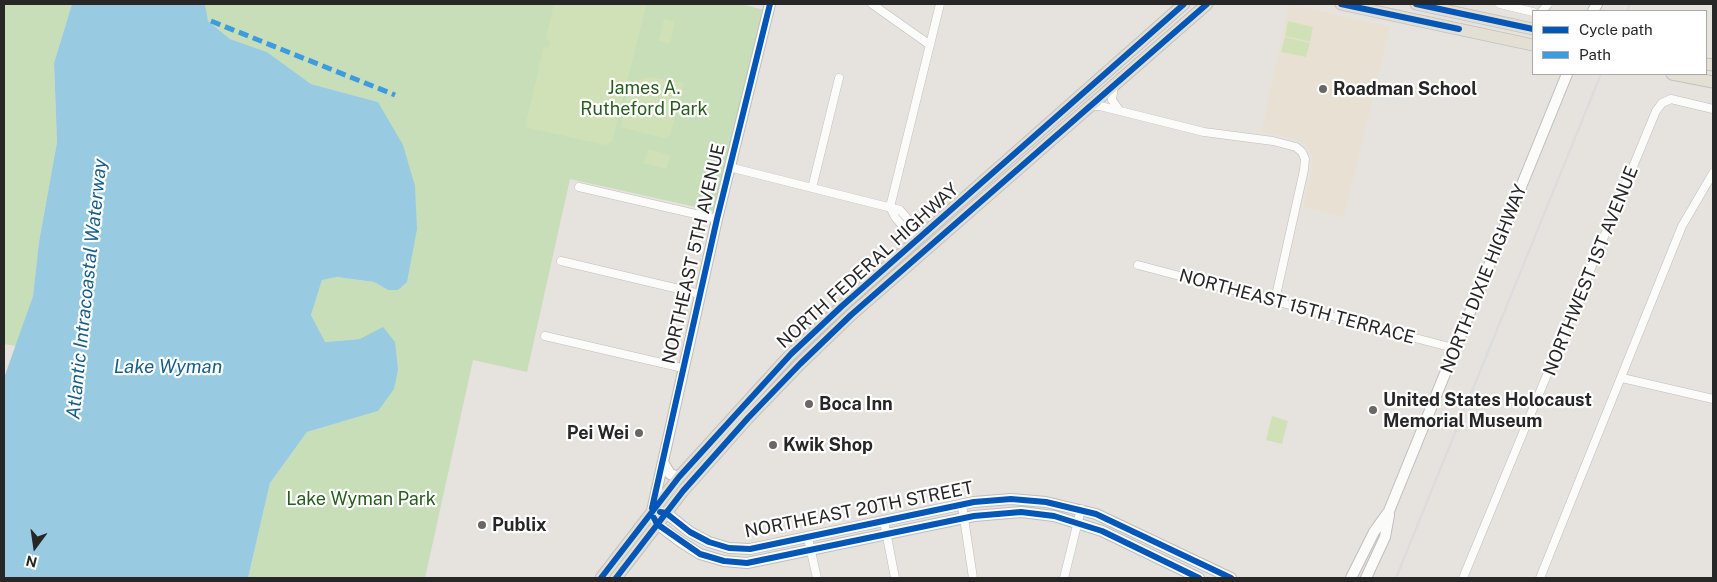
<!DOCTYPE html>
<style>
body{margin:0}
#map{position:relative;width:1717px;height:582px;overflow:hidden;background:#e6e2de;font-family:"Public Sans",sans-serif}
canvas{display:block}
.frame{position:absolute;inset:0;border:5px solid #272727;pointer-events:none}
.legend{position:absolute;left:1532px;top:10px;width:175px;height:65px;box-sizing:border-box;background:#fff;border:1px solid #a9a9a9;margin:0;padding:6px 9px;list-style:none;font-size:15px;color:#272727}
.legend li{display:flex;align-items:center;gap:10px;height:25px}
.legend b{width:25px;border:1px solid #a9a9a9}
.north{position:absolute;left:10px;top:522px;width:50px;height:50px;-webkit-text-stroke:4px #fff;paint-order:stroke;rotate:194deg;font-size:14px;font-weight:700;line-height:20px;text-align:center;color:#272727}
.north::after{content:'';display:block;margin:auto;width:18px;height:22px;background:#272727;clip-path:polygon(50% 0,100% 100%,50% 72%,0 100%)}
</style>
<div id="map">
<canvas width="1717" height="582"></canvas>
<div class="frame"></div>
<ul class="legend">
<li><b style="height:6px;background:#0057b8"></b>Cycle path</li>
<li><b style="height:6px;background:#3d9ce0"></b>Path</li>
</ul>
<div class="north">N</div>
</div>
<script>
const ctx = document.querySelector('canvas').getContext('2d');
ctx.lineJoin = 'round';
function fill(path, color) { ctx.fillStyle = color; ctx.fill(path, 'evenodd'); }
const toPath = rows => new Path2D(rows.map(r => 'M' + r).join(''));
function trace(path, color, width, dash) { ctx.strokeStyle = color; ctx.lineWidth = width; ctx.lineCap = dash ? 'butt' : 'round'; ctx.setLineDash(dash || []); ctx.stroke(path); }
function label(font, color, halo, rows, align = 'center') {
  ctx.font = font + ' "Public Sans",sans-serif'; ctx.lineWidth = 4.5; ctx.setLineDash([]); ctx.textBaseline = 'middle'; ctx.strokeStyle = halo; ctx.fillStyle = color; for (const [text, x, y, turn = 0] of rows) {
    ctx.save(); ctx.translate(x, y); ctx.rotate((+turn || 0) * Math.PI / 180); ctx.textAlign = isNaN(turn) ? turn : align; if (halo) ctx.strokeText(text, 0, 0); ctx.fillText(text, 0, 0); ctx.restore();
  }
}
const education = toPath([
 [1289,4,1390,27,1344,217,1303,207,1312,169,1312,156,1306,145,1293,138,1261,132]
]);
const green = toPath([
 [4,4,72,4,54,63,57,142,39,242,33,296,16,346,4,344],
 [205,4,741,4,764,10,714,211,570,179,527,372,473,360,425,578,248,578,270,483,307,432,378,411,360,339,324,342,311,315,322,280,336,277,374,282,388,290,378,102,311,84,267,52,230,39,208,21]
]);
const pitch = toPath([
 [554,4,646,5,612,141,606,145,525,127,544,47,548,48,550,41,546,39],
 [664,19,675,21,670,44,659,41],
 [1288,21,1313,27,1310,42,1285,36],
 [1285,37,1310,43,1306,57,1281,52],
 [649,77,684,83,670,135,664,138,621,127,630,84],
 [648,149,670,155,666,169,644,163],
 [1272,416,1288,421,1282,444,1266,440]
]);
const water = toPath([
 [72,4,205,4,208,21,230,39,267,52,311,84,378,102,403,145,415,186,417,229,407,282,398,290,388,290,374,282,337,277,322,280,311,315,325,342,360,339,383,327,395,342,398,370,394,389,378,411,307,432,270,483,248,578,4,578,4,378,33,296,39,242,57,142,54,63]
]);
const street = toPath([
 [872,4,930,45],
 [1500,4,1533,12],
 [1542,11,1548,4],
 [1114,85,1112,100,1120,111],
 [1090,106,1100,106,1204,132,1273,141,1296,147,1302,152,1305,159,1304,170,1275,300],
 [729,167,900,210,913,225,919,238],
 [579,187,717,219],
 [812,188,839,78],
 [890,207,940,4],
 [890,207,895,217,906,230,919,238],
 [561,261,700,294],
 [1138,265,1457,349],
 [545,336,683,368],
 [1622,378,1713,399],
 [962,505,973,578],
 [884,521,895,578],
 [808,538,817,578],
 [1064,578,1081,509],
 [1463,578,1656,111,1662,103,1671,99,1713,109],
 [1540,578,1682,226,1713,173]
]);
const secondary = toPath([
 [1593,11,1597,4],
 [663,462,670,474,679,477],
 [652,511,717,219,770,4],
 [658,512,666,513,690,532,709,542,729,548,750,549,974,502,1011,499,1046,502,1096,514,1231,578],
 [655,519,657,524,681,542,700,554,724,561,747,563,974,516,1021,512,1054,516,1102,531,1199,578],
 [1351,578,1374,532,1389,511,1567,74],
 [1366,578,1385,537,1389,515]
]);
const primary = toPath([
 [1341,4,1533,45],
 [1416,4,1533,29],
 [1706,64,1713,65],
 [1672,74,1713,82],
 [601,578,679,477,791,354,842,306,1184,4],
 [616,578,683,491,748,418,800,364,851,315,1207,4]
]);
const rail = toPath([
 [1627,11,1630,4],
 [1396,578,1601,74]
]);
const quiet = toPath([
 [211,21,395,95]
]);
const cycleway = toPath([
 [1341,4,1459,29],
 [1416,4,1533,29],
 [652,508,717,219,770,4],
 [660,512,666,513,690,532,709,542,729,548,750,549,974,502,1011,499,1046,502,1096,514,1231,578],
 [654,518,657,524,700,554,724,561,747,563,974,516,1021,512,1054,516,1102,531,1199,578],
 [601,578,679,477,791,354,842,306,1184,4],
 [616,578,683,491,748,418,800,364,851,315,1207,4]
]);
const markers = [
 [1323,89,5,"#6a6867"],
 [809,404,5,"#6a6867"],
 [1373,410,5,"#6a6867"],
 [639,433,5,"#6a6867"],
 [773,445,5,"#6a6867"],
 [482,525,5,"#6a6867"]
];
const parkNames = [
 ["James A.",644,88],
 ["Rutheford Park",644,109],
 ["Lake Wyman Park",361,499]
];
const poiNames = [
 ["Roadman School",1333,89],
 ["United States Holocaust",1383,400],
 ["Memorial Museum",1383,421],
 ["Boca Inn",819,404],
 ["Pei Wei",629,433,"right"],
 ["Kwik Shop",783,445],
 ["Publix",492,525]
];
const streetNames = [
 ["NORTHEAST 5TH AVENUE",694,254,-77],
 ["NORTH FEDERAL HIGHWAY",868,266,-42],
 ["NORTHWEST 1ST AVENUE",1591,271,-68],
 ["NORTH DIXIE HIGHWAY",1484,279,-68],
 ["NORTHEAST 15TH TERRACE",1297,307,15],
 ["NORTHEAST 20TH STREET",859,510,-11]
];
const waterNames = [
 ["Atlantic Intracoastal Waterway",87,289,-84],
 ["Lake Wyman",168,367]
];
fill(education, '#e8e1d3');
fill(green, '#c7deb9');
fill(pitch, '#d1e1b7');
fill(water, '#98cbe1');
trace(street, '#bfbebf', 9);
trace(secondary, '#bfbebf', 12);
trace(primary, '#c3c1c0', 13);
trace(street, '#fbfbfa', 8);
trace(secondary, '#fbfbfa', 10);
trace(primary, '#e3e0d3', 11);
trace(rail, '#dcdcdd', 2);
trace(quiet, '#3d9ce0', 5, [10, 5]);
trace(cycleway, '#0057b8', 6);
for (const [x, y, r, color] of markers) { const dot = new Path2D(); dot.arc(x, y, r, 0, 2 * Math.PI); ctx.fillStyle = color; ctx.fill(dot); trace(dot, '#fff', 2); }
label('18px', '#2a5c20', '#fff', parkNames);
label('bold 18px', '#272727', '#fff', poiNames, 'left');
label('18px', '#272727', '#fff', streetNames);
label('italic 19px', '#195e89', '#fff', waterNames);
</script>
